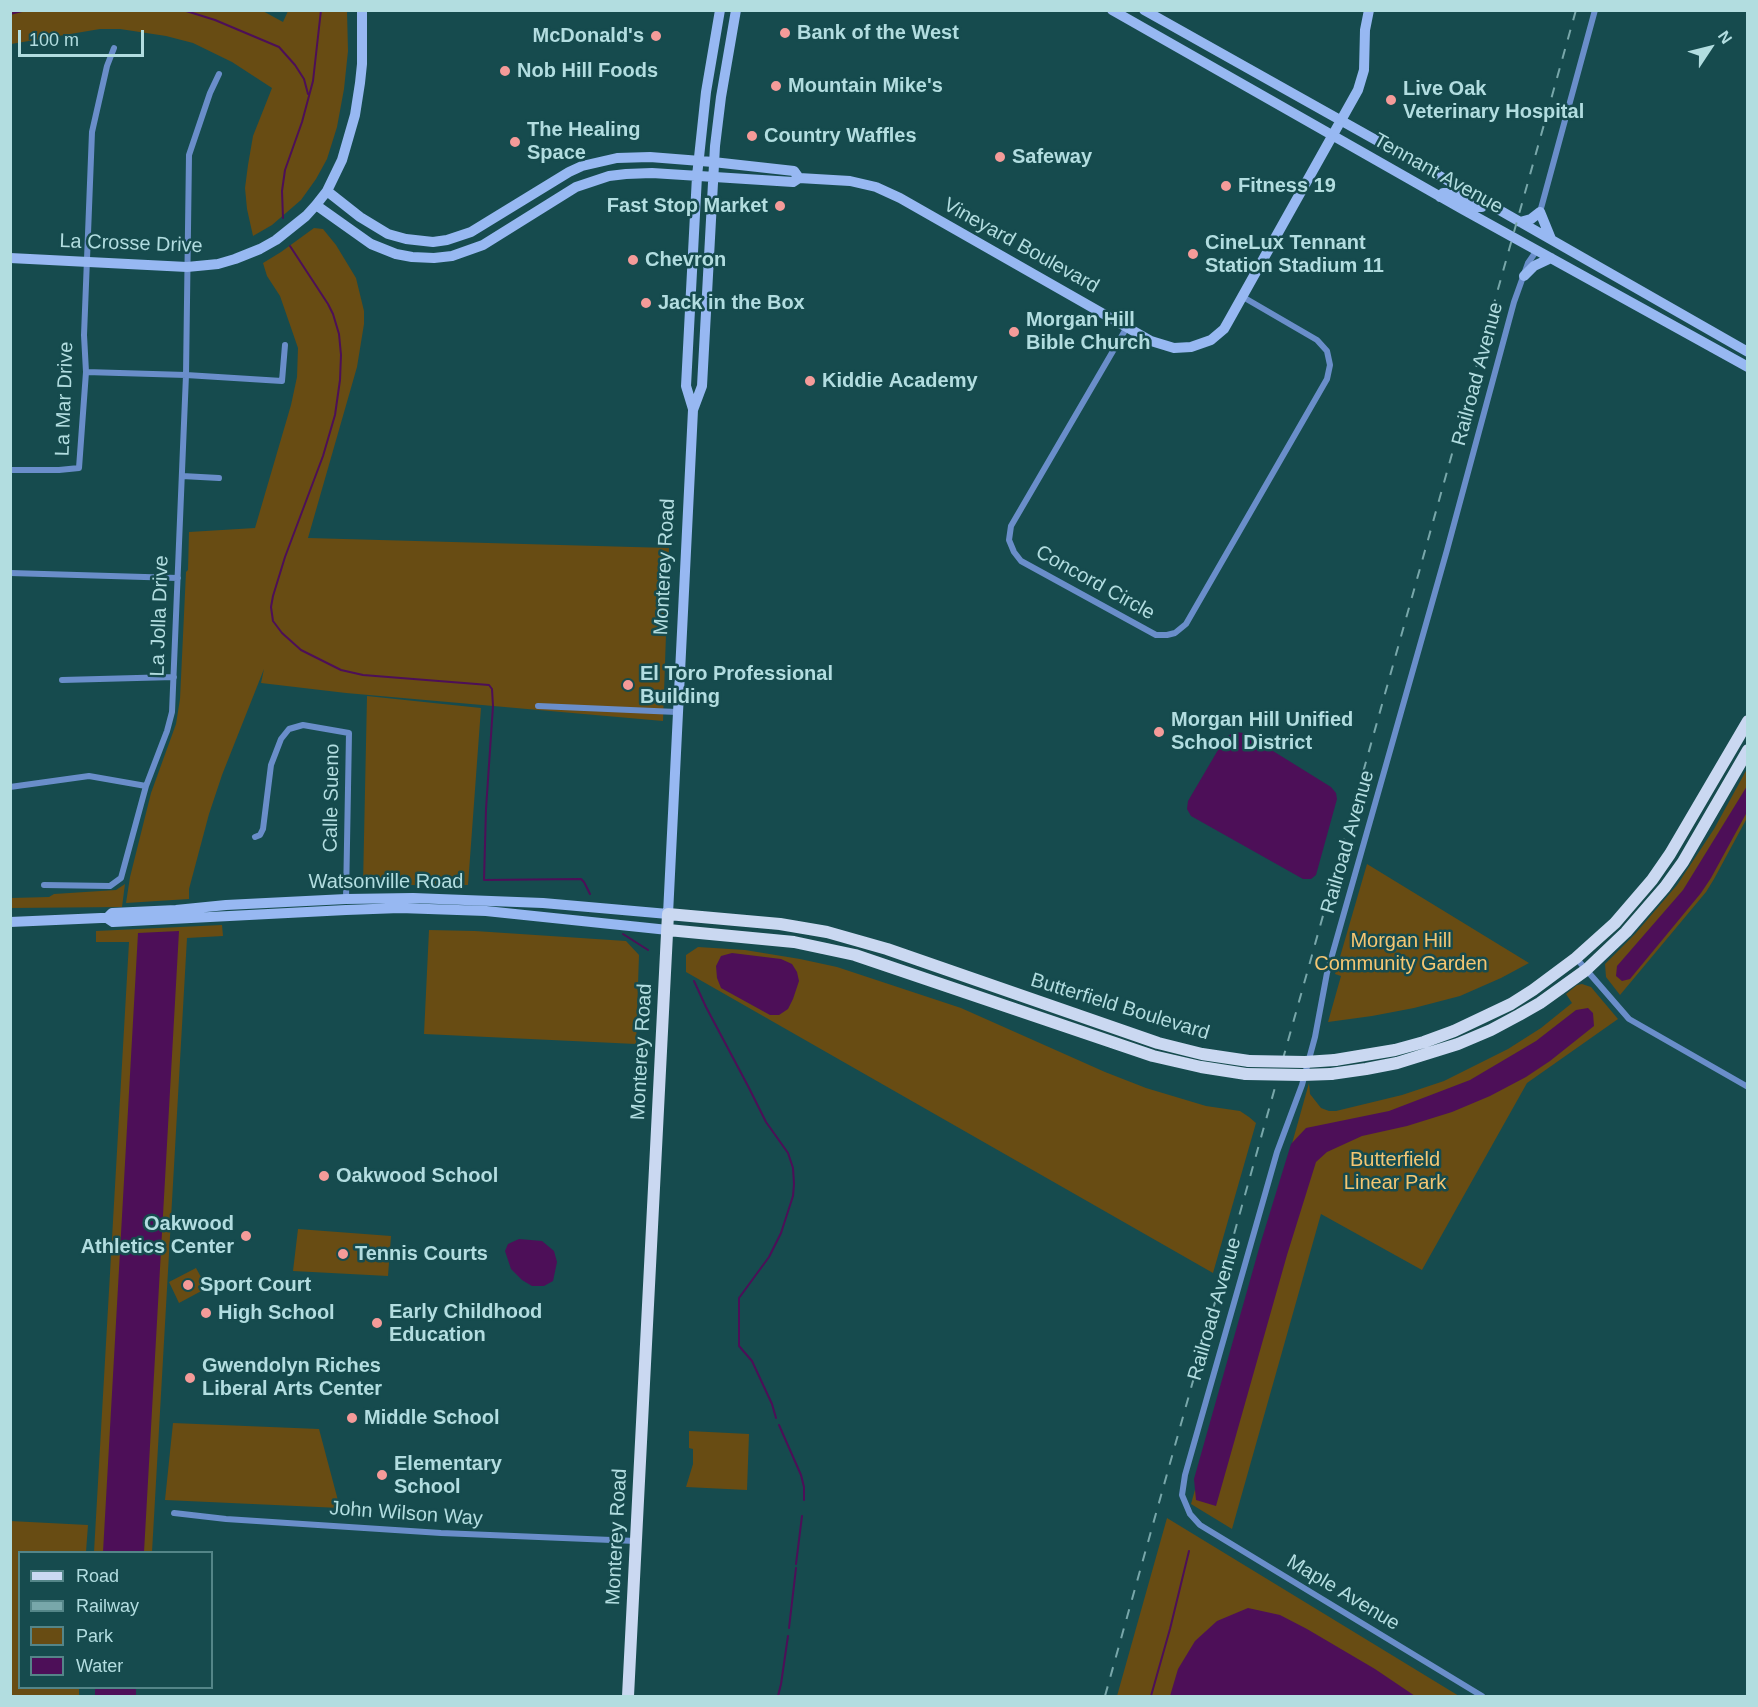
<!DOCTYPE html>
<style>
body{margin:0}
#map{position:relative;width:1758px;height:1707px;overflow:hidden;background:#164b4e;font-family:Arial,sans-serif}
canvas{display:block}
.frame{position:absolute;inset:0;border:12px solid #b2dde0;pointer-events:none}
.legend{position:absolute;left:18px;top:1551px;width:195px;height:138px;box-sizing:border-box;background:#164b4e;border:2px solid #548588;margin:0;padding:8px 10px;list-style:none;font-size:18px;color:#b2dde0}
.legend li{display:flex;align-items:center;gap:12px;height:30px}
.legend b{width:30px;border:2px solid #548588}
.north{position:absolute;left:1680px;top:18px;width:60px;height:60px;-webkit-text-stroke:4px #164b4e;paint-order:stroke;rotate:55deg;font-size:16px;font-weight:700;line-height:24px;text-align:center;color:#b2dde0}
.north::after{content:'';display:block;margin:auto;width:21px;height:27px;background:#b2dde0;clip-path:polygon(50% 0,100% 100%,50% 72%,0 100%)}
.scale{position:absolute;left:18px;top:30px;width:126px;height:27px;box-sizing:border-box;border:3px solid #b2dde0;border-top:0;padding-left:8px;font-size:18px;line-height:21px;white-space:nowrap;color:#b2dde0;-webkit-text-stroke:4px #164b4e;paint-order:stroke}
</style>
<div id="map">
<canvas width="1758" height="1707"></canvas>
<div class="frame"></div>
<ul class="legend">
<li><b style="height:8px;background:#cad8f1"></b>Road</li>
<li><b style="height:8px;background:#78a7aa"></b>Railway</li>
<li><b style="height:16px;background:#684c13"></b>Park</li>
<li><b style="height:16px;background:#4d0f58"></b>Water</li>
</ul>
<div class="north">N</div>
<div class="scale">100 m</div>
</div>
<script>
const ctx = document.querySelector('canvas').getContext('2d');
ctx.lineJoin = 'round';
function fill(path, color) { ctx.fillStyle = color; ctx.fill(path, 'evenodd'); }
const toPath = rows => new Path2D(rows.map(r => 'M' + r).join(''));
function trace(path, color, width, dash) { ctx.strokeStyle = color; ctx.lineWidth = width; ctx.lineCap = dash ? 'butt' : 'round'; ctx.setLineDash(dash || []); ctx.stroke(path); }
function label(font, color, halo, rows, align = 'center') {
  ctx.font = font + ' Arial,sans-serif'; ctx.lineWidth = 5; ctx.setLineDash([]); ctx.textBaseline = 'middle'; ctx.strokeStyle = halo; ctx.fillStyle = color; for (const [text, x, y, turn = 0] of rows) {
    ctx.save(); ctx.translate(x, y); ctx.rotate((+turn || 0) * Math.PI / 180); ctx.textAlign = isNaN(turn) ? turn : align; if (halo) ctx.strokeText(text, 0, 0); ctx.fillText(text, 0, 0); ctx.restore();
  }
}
const green = toPath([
 [261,10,283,22,288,11,347,11,348,51,344,89,337,127,327,159,316,179,301,200,272,225,253,236,247,209,245,188,248,165,253,136,272,88,232,62,193,43,166,36,120,29,100,29,11,44,11,11],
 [314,228,323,229,336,245,356,278,364,311,364,324,357,367,308,538,669,548,663,721,346,693,261,683,264,669,222,775,209,814,189,889,189,899,126,903,130,877,151,793,176,724,180,699,186,572,188,570,189,532,255,528,291,405,297,377,298,348,280,296,267,276,263,263,281,252],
 [367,696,481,708,468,885,363,885],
 [1747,769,1747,818,1714,879,1706,892,1620,995,1606,977,1605,964,1635,934,1677,885,1714,829],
 [1367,864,1529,963,1501,978,1460,996,1414,1008,1372,1016,1328,1022,1341,976,1335,974],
 [125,884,122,907,11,908,11,898,49,897,54,894,116,890],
 [222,925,223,936,187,938,152,1552,94,1552,129,942,96,942,96,931],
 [429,930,475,931,626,941,639,955,636,1044,424,1034],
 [698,947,745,950,800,959,837,967,961,1008,1105,1072,1146,1088,1206,1106,1240,1111,1249,1117,1256,1123,1213,1273,686,972,686,955],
 [1582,984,1591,987,1618,1019,1527,1083,1422,1270,1321,1214,1232,1529,1191,1504,1309,1083,1310,1094,1321,1108,1329,1111,1336,1111,1402,1095,1444,1081,1508,1049,1541,1028,1572,1003,1566,994,1577,985],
 [298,1229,391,1236,388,1276,293,1271],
 [196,1268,207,1288,179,1303,169,1282],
 [173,1423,319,1429,340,1508,165,1500],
 [689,1431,749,1434,747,1490,686,1487,693,1464,693,1449,689,1448],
 [1167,1518,1459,1696,1117,1696],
 [10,1521,88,1525,86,1552,20,1552,20,1688,79,1688,79,1696,11,1696]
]);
const water = toPath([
 [1234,732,1244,733,1331,787,1336,793,1337,799,1316,875,1311,879,1303,879,1191,816,1187,809,1188,801,1225,738],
 [1747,786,1747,812,1711,878,1701,893,1630,979,1622,981,1616,976,1617,966,1683,890],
 [179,931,144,1552,103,1552,138,933],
 [732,953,781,959,792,964,797,972,799,981,793,999,788,1009,779,1015,770,1015,721,988,717,978,716,966,721,956],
 [1588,1008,1593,1013,1594,1026,1550,1061,1526,1077,1490,1096,1452,1112,1407,1126,1362,1136,1327,1152,1316,1162,1287,1255,1216,1506,1196,1500,1194,1479,1260,1245,1291,1144,1306,1128,1389,1111,1470,1080,1536,1041,1576,1010],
 [519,1239,542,1241,554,1251,557,1262,553,1281,544,1286,532,1286,522,1280,511,1269,505,1251,508,1244],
 [1248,1608,1280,1615,1307,1629,1375,1669,1415,1696,1170,1696,1178,1669,1195,1641,1217,1621],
 [95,1688,136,1688,136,1696,95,1696]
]);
const stream = toPath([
 [183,10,215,20,279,47,295,65,304,79,308,94],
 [10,14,26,10],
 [283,218,282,191,285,170,302,122,313,81,321,10],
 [290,246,328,304,333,314,339,334,341,355,340,380,335,415,323,456,285,557,273,596,271,607,273,621,282,633,301,650,341,670,363,675,489,685,492,689,493,706,486,809,484,880,581,879,584,882,590,894],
 [623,934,648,950],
 [694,981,706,1007,748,1086,766,1122,788,1153,793,1168,794,1184,793,1196,781,1233,769,1257,739,1298,739,1346,752,1361,772,1404,776,1418],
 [779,1425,801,1475,804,1487,804,1500],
 [796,1564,802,1516],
 [789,1628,796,1568],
 [778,1696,781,1684,788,1636],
 [1151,1696,1170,1629,1189,1551]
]);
const street = toPath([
 [1540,212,1595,10],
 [1127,327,1011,526,1009,540,1014,552,1021,561,1156,635,1167,635,1175,633,1186,624,1327,379,1330,365,1327,351,1317,340,1243,297],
 [86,372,186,375,282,381,285,345],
 [10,470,59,470,79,468,86,372,84,335,92,132,107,66,114,48],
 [182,476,219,478],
 [10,573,178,578],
 [62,680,174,677],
 [538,706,677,712],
 [10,787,89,776,146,786],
 [255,837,260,835,263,829,271,765,281,739,289,729,303,725,349,733,346,899],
 [44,885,110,886,121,878,146,786,167,731,172,712,186,375,189,155,210,93,219,74],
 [1576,958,1629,1019,1748,1087],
 [174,1513,226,1519,441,1533,636,1541],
 [1482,1696,1200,1525,1190,1514,1182,1495,1185,1475,1277,1152,1302,1085,1315,1037,1327,973,1447,550,1514,302,1528,263,1537,250]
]);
const secondary = toPath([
 [1112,10,1462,209,1748,367],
 [1144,10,1431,171,1748,352],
 [327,191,360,217,388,234,406,239,433,242,447,240,471,232,569,172,582,166,617,158,650,157,713,162,794,171,799,178],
 [1440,197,1443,193,1447,193,1461,198,1464,197,1468,192],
 [316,205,371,244,396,254,412,257,434,258,452,256,483,245,576,187,609,176,626,174,652,173,793,182,799,178,850,181,876,187,900,198,1151,341,1174,348,1191,347,1211,340,1224,329,1228,322,1358,90,1364,70,1365,30,1369,10],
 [1462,209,1467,203,1478,207,1482,207,1486,202],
 [1520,222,1531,219,1540,212,1551,239],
 [10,258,187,267,218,264,235,259,260,249,276,240,306,216,316,205,327,191,342,160,355,115,360,83,362,64,362,10],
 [1524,276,1534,266,1551,258],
 [693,409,686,386,697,176,706,92,720,10],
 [107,918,112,913,176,910,226,905,346,899,413,898,543,903,668,914,693,410,702,386,715,146,721,97,736,10],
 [10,922,101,918,107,918,113,922,346,910,400,908,486,911,668,930]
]);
const primary = toPath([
 [668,930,794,942,855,955,1153,1056,1201,1067,1246,1074],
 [1335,1060,1395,1050,1424,1042,1454,1031,1511,1004,1533,990,1576,958,1615,923,1652,880,1670,854,1748,721],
 [1331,1074,1366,1069,1397,1063,1458,1044,1491,1030,1519,1015,1540,1003,1586,970,1626,932,1665,887,1683,862,1748,750],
 [628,1696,668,914,780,924,827,932,887,949,1158,1043,1202,1054,1249,1061]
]);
const rail = toPath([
 [1105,1696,1576,10]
]);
const primaryBridge = toPath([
 [1249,1061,1305,1062,1335,1060],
 [1246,1074,1302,1075,1331,1074]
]);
const markers = [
 [785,33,6,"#f59b99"],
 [656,36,6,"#f59b99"],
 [505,71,6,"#f59b99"],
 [776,86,6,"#f59b99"],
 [1391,100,6,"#f59b99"],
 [752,136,6,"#f59b99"],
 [515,142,6,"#f59b99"],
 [1000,157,6,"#f59b99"],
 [1226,186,6,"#f59b99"],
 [780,206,6,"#f59b99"],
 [1193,254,6,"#f59b99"],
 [633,260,6,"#f59b99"],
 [646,303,6,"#f59b99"],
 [1014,332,6,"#f59b99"],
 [810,381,6,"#f59b99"],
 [628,685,6,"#f59b99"],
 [1159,732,6,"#f59b99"],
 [324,1176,6,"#f59b99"],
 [246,1236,6,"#f59b99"],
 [343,1254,6,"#f59b99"],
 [188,1285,6,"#f59b99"],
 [206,1313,6,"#f59b99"],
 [377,1323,6,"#f59b99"],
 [190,1378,6,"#f59b99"],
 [352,1418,6,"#f59b99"],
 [382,1475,6,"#f59b99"]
];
const poiNames = [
 ["Bank of the West",797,33],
 ["McDonald's",644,36,"right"],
 ["Nob Hill Foods",517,71],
 ["Mountain Mike's",788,86],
 ["Live Oak",1403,89],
 ["Veterinary Hospital",1403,112],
 ["The Healing",527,130],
 ["Space",527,153],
 ["Country Waffles",764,136],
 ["Safeway",1012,157],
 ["Fitness 19",1238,186],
 ["Fast Stop Market",768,206,"right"],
 ["CineLux Tennant",1205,243],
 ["Station Stadium 11",1205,266],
 ["Chevron",645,260],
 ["Jack in the Box",658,303],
 ["Morgan Hill",1026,320],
 ["Bible Church",1026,343],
 ["Kiddie Academy",822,381],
 ["El Toro Professional",640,674],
 ["Building",640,697],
 ["Morgan Hill Unified",1171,720],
 ["School District",1171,743],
 ["Oakwood School",336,1176],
 ["Oakwood",234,1224,"right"],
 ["Athletics Center",234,1247,"right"],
 ["Tennis Courts",355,1254],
 ["Sport Court",200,1285],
 ["Early Childhood",389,1312],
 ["Education",389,1335],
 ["High School",218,1313],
 ["Gwendolyn Riches",202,1366],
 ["Liberal Arts Center",202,1389],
 ["Middle School",364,1418],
 ["Elementary",394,1464],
 ["School",394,1487]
];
const streetNames = [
 ["Tennant Avenue",1438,174,29],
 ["La Crosse Drive",131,244,2],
 ["Vineyard Boulevard",1021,246,29],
 ["Railroad Avenue",1478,374,-75],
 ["La Mar Drive",65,399,-88],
 ["Monterey Road",665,567,-87],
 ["Concord Circle",1095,583,29],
 ["La Jolla Drive",160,616,-88],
 ["Calle Sueno",332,798,-89],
 ["Railroad Avenue",1348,842,-74],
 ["Watsonville Road",386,882],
 ["Butterfield Boulevard",1120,1007,17],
 ["Monterey Road",642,1052,-87],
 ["Railroad Avenue",1215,1309,-74],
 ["John Wilson Way",406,1514,4],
 ["Monterey Road",617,1537,-87],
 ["Maple Avenue",1343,1593,31]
];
const parkNames = [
 ["Morgan Hill",1401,941],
 ["Community Garden",1401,964],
 ["Butterfield",1395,1160],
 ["Linear Park",1395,1183]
];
fill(green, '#684c13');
fill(water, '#4d0f58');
trace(stream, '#4d0f58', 2);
trace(street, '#6a8eca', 6);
trace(secondary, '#97b8f2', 10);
trace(primary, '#cad8f1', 12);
trace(rail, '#78a7aa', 2, [10, 10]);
trace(primaryBridge, '#cad8f1', 12);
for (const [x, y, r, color] of markers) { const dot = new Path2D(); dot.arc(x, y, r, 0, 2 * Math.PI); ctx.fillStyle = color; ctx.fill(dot); trace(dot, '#164b4e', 2); }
label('bold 20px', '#b2dde0', '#164b4e', poiNames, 'left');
label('20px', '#b2dde0', '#164b4e', streetNames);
label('20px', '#f5c672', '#164b4e', parkNames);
</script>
